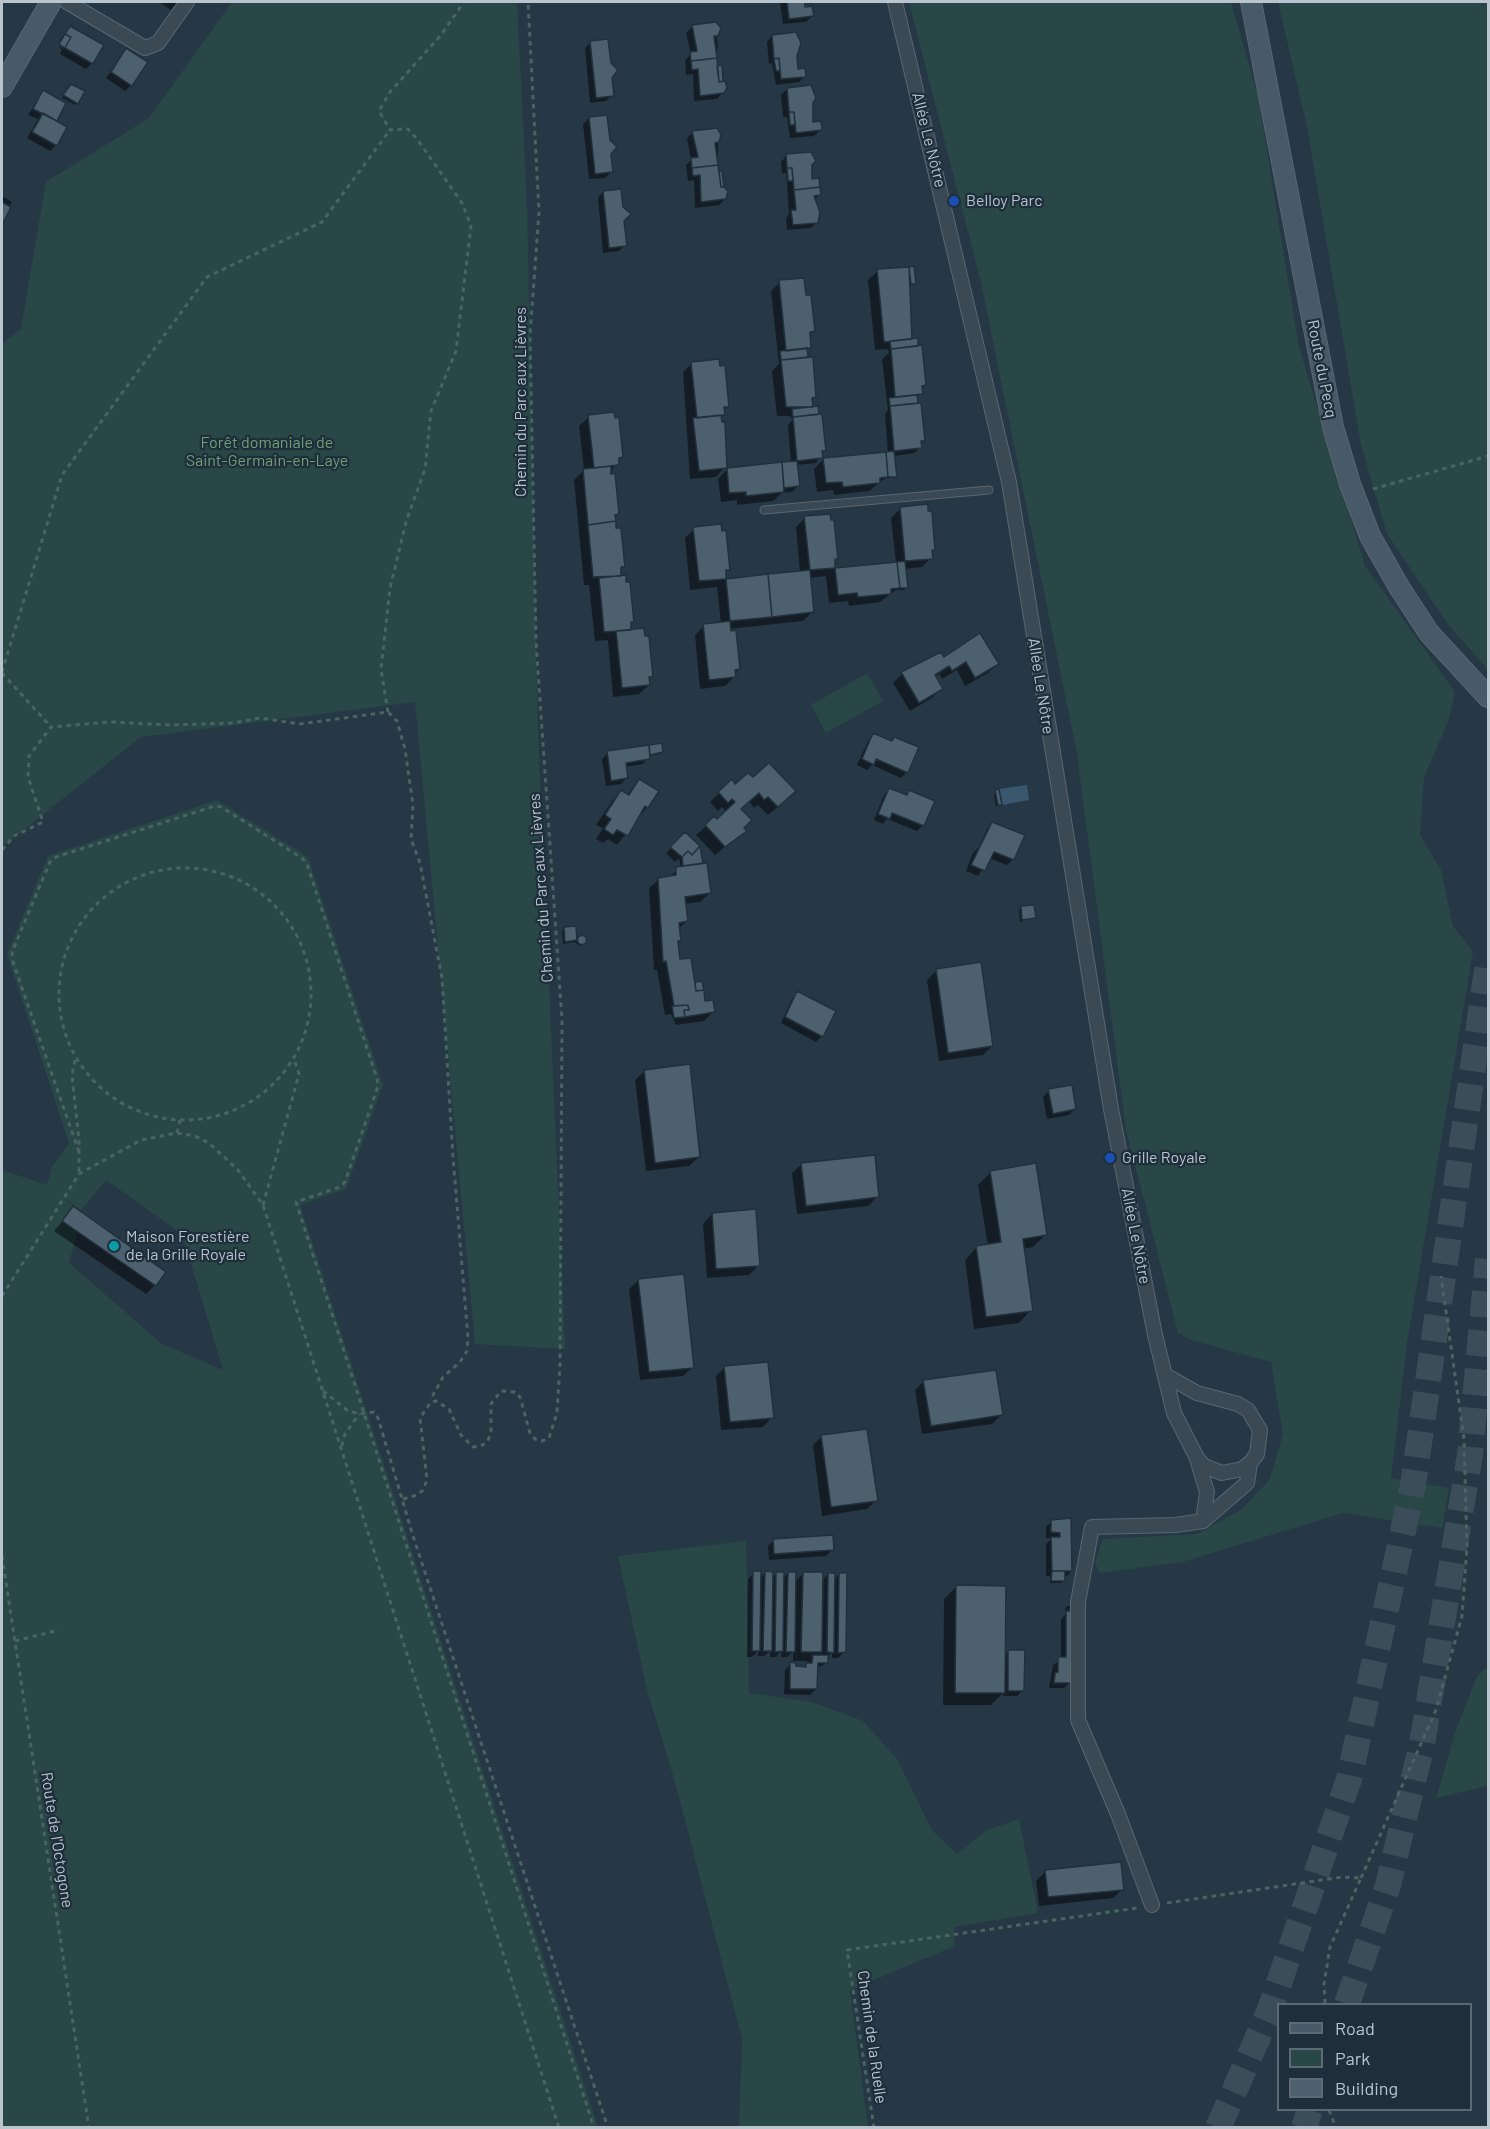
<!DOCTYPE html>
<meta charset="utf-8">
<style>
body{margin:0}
#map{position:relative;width:1490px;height:2129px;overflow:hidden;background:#263846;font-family:Barlow,sans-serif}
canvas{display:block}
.frame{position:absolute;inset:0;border:3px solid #b8c4ce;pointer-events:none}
.legend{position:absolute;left:1277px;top:2003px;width:195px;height:108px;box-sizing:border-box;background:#1f2e3b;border:2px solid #5c6a76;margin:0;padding:8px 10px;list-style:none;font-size:18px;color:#b8c4ce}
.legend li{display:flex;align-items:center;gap:12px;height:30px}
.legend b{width:30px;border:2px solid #5c6a76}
</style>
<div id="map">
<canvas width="1490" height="2129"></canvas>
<div class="frame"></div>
<ul class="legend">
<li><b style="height:8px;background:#485968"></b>Road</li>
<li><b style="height:16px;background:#284746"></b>Park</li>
<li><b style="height:16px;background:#4c606e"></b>Building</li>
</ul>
</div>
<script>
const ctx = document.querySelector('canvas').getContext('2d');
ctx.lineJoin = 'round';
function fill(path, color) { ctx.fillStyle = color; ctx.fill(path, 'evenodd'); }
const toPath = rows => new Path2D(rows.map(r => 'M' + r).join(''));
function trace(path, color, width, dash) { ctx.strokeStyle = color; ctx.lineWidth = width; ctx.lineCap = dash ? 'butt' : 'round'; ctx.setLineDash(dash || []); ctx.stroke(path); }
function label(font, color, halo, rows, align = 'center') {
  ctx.font = font + ' Barlow,sans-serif'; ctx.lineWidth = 4.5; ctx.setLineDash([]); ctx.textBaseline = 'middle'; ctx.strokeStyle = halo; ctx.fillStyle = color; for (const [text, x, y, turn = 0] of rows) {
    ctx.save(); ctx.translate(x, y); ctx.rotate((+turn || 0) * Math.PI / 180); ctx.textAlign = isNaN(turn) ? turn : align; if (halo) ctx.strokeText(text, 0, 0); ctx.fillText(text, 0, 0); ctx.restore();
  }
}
const green = toPath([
 [232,2,517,2,527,203,538,732,565,1349,475,1344,415,702,141,737,2,847,2,344,21,328,46,182,149,118],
 [909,2,1231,2,1258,96,1299,347,1365,566,1455,692,1448,722,1424,777,1420,835,1441,870,1453,926,1473,952,1407,1343,1391,1478,1449,1488,1442,1528,1343,1513,1182,1562,1099,1573,1095,1562,1103,1539,1197,1534,1241,1510,1270,1479,1283,1434,1271,1362,1191,1340,1178,1333,1126,1130,1077,754,981,283],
 [1278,2,1488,2,1488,670,1447,623,1387,534,1361,445,1307,127],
 [867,673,883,701,826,733,811,705],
 [217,800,308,857,383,1085,346,1189,300,1205,598,2127,2,2127,2,1170,47,1185,52,1167,69,1143,7,954,48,856],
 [106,1180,182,1234,223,1370,162,1344,69,1263,82,1214,64,1198,81,1210],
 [746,1541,749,1693,812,1702,863,1721,897,1759,932,1830,957,1854,987,1830,1019,1819,1038,1913,954,1927,955,1946,850,1990,868,2127,739,2127,742,2039,675,1782,647,1690,618,1556],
 [1488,1667,1488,1786,1436,1798,1456,1730,1477,1676]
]);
const water = toPath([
 [1027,785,1029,800,1002,805,999,789]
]);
const shadow = toPath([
 [159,2,178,2,171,10],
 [776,2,803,2,804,9,812,16,806,22,783,24,780,2],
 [715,24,718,48,716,51,716,67,723,92,717,99,694,101,693,74,686,75,685,60,691,54,686,33,692,27],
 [70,27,92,63,86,69,60,54,62,50,58,46,64,49,60,40],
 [772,36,799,42,796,71,805,76,799,82,776,85,772,63,769,64,767,42],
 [591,42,609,64,612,95,606,101,590,103,585,48],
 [126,50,131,85,125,91,106,78],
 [787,89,812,103,811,124,820,130,814,136,790,138,787,117,783,117,781,95],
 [67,90,77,103,75,105,62,98],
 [43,92,64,104,55,121,56,145,50,151,27,138,38,119,28,115],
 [589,118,608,141,611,172,605,178,589,179,583,124],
 [693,132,718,141,718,175,720,173,725,199,719,205,695,208,694,180,688,181,686,165,691,160,687,138],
 [786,156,811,165,810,180,819,195,814,200,817,222,811,228,787,230,786,218,789,214,787,183,786,173,782,173,781,162],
 [603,192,627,210,629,216,623,222,625,245,619,251,603,253,598,198],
 [2,196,12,202,2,222],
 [910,268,915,283,909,286,911,340,924,385,916,399,923,440,920,447,915,453,893,456,895,476,884,479,869,491,834,495,833,490,817,492,814,469,824,459,888,453,885,414,888,410,882,359,889,353,888,349,875,350,868,280,878,271],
 [780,282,813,331,808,336,809,348,806,351,815,396,811,400,812,408,816,408,824,450,816,463,796,465,798,486,792,492,782,493,773,501,737,505,737,500,721,502,718,479,727,469,791,463,788,425,793,419,790,416,777,416,772,371,779,364,771,291],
 [692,363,727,406,720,417,721,424,724,424,727,460,725,467,716,477,690,479,683,372],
 [589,417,621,457,610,473,618,514,614,518,615,529,623,566,619,570,620,577,625,584,633,621,629,625,630,631,651,676,649,685,639,694,613,697,608,640,595,641,589,585,584,585,574,480,584,470,579,426],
 [901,508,934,549,931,558,922,567,904,569,906,587,904,590,896,590,880,602,849,606,848,601,829,603,826,576,809,578,812,612,803,621,729,629,738,669,734,677,725,686,700,689,695,635,704,626,721,624,717,587,690,590,685,538,694,529,728,569,724,573,725,580,800,573,796,527,805,518,836,559,833,562,834,569,896,563,891,518],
 [980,635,997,664,988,673,965,686,957,670,942,679,939,674,934,677,941,689,932,698,910,711,893,683,902,674,925,660,926,662,943,659],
 [874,735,891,742,894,739,907,772,901,778,872,765,867,770,857,765,868,741],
 [660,744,662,752,659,754,649,756,643,764,625,767,626,778,621,784,606,786,602,759,608,753],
 [639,781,647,807,617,845,608,839,603,843,596,839,603,828,596,825,612,801,621,792,627,795],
 [735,786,785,801,768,815,758,805,754,808,749,801,740,809,745,831,715,855,696,835,714,819,716,822,727,812,722,807,718,811,710,802,719,793],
 [890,789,906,796,909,792,933,802,923,825,917,831,887,819,883,824,874,820,884,795],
 [996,792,1000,804,996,807,994,794],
 [993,823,1013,859,1007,865,989,858,978,876,966,871,973,853,979,847,987,829],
 [685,834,702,863,699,866,710,893,700,902,684,904,687,921,678,929,679,961,694,983,701,982,704,1003,714,1011,704,1021,676,1025,671,1014,665,1015,657,970,654,970,649,888,659,879,667,878,681,868,679,858,675,862,666,853],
 [1022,908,1034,917,1020,922,1019,910],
 [574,927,576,940,581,937,584,938,582,943,580,946,574,942,563,944,562,931],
 [937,970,992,1046,983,1055,939,1061,927,980],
 [797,993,822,1036,816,1042,781,1023,792,999],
 [645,1071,699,1157,689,1166,646,1171,635,1080],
 [1049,1091,1075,1109,1069,1115,1047,1119,1043,1097],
 [802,1164,878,1196,868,1206,797,1214,792,1173],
 [991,1172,1046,1234,1033,1247,1023,1249,1031,1310,1019,1323,974,1329,965,1260,977,1247,988,1246,978,1185],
 [74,1208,155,1285,146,1294,54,1231],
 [712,1214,758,1266,749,1275,707,1278,703,1224],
 [639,1280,693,1367,683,1376,640,1380,629,1289],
 [725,1367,772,1417,763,1427,721,1430,716,1376],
 [924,1381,1001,1415,992,1424,922,1434,915,1390],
 [822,1436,876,1500,867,1509,822,1516,813,1445],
 [1070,1520,1071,1571,1061,1583,1050,1583,1050,1576,1046,1576,1046,1544,1052,1538,1046,1538,1046,1527,1052,1521],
 [774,1540,832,1550,826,1556,769,1560,768,1546],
 [754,1573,760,1578,765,1573,771,1579,777,1573,783,1578,788,1573,794,1582,803,1574,822,1581,828,1574,834,1580,839,1574,844,1652,838,1658,832,1658,832,1652,826,1658,826,1663,816,1669,816,1689,810,1695,784,1694,785,1670,791,1664,795,1668,803,1668,807,1664,807,1661,793,1661,793,1652,787,1657,781,1657,781,1651,776,1657,770,1657,770,1651,764,1656,758,1656,758,1651,752,1657,747,1657,748,1579],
 [956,1587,1004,1657,1009,1651,1023,1690,1017,1696,1003,1696,1003,1693,991,1705,943,1705,944,1599],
 [1067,1606,1070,1606,1068,1613,1070,1682,1064,1688,1049,1688,1053,1665,1061,1659,1061,1619,1067,1613,1065,1609],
 [1046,1871,1123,1889,1113,1898,1039,1906,1036,1881]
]);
const building = toPath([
 [787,2,805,2,805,7,812,6,814,16,789,19,787,2],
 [716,22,721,28,718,36,714,36,717,58,691,61,690,52,697,51,692,25,716,22],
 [70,26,104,45,93,64,65,48,71,37,65,34,70,26],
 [796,32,801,43,797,56,798,69,805,68,806,77,781,79,779,58,774,59,772,35,796,32],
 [65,34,71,37,65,48,59,44,65,34],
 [608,39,611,63,618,70,612,78,614,96,596,98,590,41,608,39],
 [126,48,148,62,132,86,111,72,126,48],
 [717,58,719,82,725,81,727,88,724,93,700,96,698,69,692,70,691,61,717,58],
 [779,58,780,71,776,71,774,59,779,58],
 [722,65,723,81,719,82,717,66,722,65],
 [71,84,85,91,78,104,63,95,71,84],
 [811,85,816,98,813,103,813,122,821,121,822,130,796,133,794,112,789,112,787,88,811,85],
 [43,90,66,103,57,121,33,109,43,90],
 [789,112,794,112,795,125,790,125,789,112],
 [43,113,67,127,57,146,32,132,43,113],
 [607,115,610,140,617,147,611,154,613,172,595,174,589,117,607,115],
 [717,128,721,135,719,142,715,143,718,165,692,168,691,158,698,157,692,131,717,128],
 [811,152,816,161,812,165,812,179,819,178,820,187,794,190,792,168,787,168,786,154,811,152],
 [718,165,721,187,724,187,728,191,726,199,701,202,700,175,693,176,692,168,718,165],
 [787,168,792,168,793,181,788,181,787,168],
 [719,171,722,171,724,187,721,187,719,171],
 [820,187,821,195,814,196,820,212,818,223,793,225,791,210,796,210,794,190,820,187],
 [621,189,623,207,631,214,624,221,627,246,609,248,603,191,621,189],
 [2,202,11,207,2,225,2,202],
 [914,266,916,284,911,284,909,267,914,266],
 [909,267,912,339,884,342,877,269,909,267],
 [804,278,806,295,811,295,815,331,810,332,811,348,786,351,779,280,804,278],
 [918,338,918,346,891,349,890,341,918,338],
 [922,345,926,385,922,386,923,394,895,397,891,349,922,345],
 [807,348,808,357,781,360,780,351,807,348],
 [813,357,816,397,812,398,813,407,786,407,781,360,813,357],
 [719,359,720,366,725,365,729,407,724,407,725,415,697,418,691,362,719,359],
 [917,395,918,403,890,406,889,398,917,395],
 [921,403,925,441,921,441,922,448,894,451,890,406,921,403],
 [818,406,819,414,793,417,792,409,818,406],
 [614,412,615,418,619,417,623,457,619,458,619,465,594,468,588,415,614,412],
 [822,414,826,451,822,451,823,458,797,461,793,417,822,414],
 [721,415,722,422,725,422,727,468,699,471,693,418,721,415],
 [894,451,897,477,888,477,886,452,894,451],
 [886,452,888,477,880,478,880,483,843,487,842,482,826,483,823,458,886,452],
 [797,461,800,486,784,488,782,462,797,461],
 [782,462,784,492,746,496,746,492,729,493,727,468,782,462],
 [611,466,611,474,615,473,619,514,615,515,616,521,588,525,583,469,611,466],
 [928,504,928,511,932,511,935,550,932,550,933,559,905,561,900,507,928,504],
 [830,514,831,520,834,520,838,559,835,559,835,568,810,570,804,516,830,514],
 [616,521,616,528,621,528,625,567,621,567,621,576,593,577,588,525,616,521],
 [721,524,722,531,726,530,730,570,726,570,726,579,699,581,693,527,721,524],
 [905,561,908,588,900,588,897,562,905,561],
 [897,562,900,588,891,589,891,594,858,597,857,593,838,595,835,568,897,562],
 [810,570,814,612,772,617,768,574,810,570],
 [768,574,772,617,730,621,726,579,768,574],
 [626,575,626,582,630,582,634,622,631,622,631,630,604,632,599,578,626,575],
 [730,621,731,631,736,630,740,669,735,670,736,677,709,680,703,624,730,621],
 [644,628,645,636,649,636,653,677,649,677,650,685,622,688,616,631,644,628],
 [980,633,999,664,975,678,966,662,952,671,949,666,935,675,943,689,919,703,901,672,941,652,944,657,980,633],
 [873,733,892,741,894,737,919,747,908,773,876,759,874,765,862,759,873,733],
 [662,743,663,752,650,755,649,745,662,743],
 [649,745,650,759,626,763,628,778,611,781,607,751,649,745],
 [769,763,796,791,778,807,768,797,764,800,759,793,741,809,752,820,744,828,747,831,725,847,705,825,714,816,717,819,735,802,732,799,728,803,718,792,732,779,735,784,748,773,753,777,769,763],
 [639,779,659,791,648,808,645,806,628,836,617,830,613,835,604,829,611,819,605,815,621,790,629,795,639,779],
 [889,788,907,795,909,790,935,801,924,826,892,813,890,819,878,814,889,788],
 [999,789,1002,805,998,805,995,790,999,789],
 [992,822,1025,835,1014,860,994,852,985,871,971,865,992,822],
 [685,832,700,846,692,855,688,851,682,857,670,847,685,832],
 [700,846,703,863,683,866,682,857,688,851,692,855,700,846],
 [707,863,711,893,685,897,688,921,679,923,681,941,678,941,680,959,691,958,696,991,704,990,705,1001,713,1000,715,1012,685,1017,684,1010,689,1010,688,1005,674,1006,666,961,663,962,658,878,676,875,676,867,707,863],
 [1034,905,1036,918,1022,920,1021,906,1034,905],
 [576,926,577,940,565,942,564,927,576,926],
 '577.5 940a4.5 4.5 0 1 1 9 0a4.5 4.5 0 1 1-9 0Z',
 [981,962,993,1046,948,1053,936,969,981,962],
 [702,981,704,990,696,991,695,982,702,981],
 [797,991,836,1011,823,1037,785,1017,797,991],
 [688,1005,689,1010,684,1010,685,1017,674,1018,672,1006,688,1005],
 [690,1064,700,1157,655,1163,644,1070,690,1064],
 [1072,1085,1076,1109,1053,1114,1048,1089,1072,1085],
 [875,1155,879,1197,806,1206,801,1163,875,1155],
 [1036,1163,1047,1235,1023,1239,1033,1311,986,1317,976,1246,1001,1242,990,1171,1036,1163],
 [73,1206,166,1272,156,1286,62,1221,73,1206],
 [756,1209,760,1266,716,1269,712,1213,756,1209],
 [684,1274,694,1368,649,1372,638,1279,684,1274],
 [768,1362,774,1418,730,1422,724,1366,768,1362],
 [996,1370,1003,1415,931,1426,923,1380,996,1370],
 [867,1429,878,1501,831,1507,821,1435,867,1429],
 [1071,1518,1072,1571,1052,1571,1051,1537,1060,1537,1060,1533,1051,1532,1051,1520,1071,1518],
 [833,1535,834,1550,774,1554,773,1539,833,1535],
 [753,1571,761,1571,760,1651,752,1651,753,1571],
 [765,1571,773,1572,772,1651,763,1651,765,1571],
 [1052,1571,1065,1571,1065,1581,1051,1581,1052,1571],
 [776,1572,784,1572,783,1651,775,1652,776,1572],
 [788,1572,796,1572,795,1652,786,1652,788,1572],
 [803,1572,823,1572,822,1652,801,1652,803,1572],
 [828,1573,835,1573,834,1653,827,1652,828,1573],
 [839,1573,847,1573,846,1652,838,1653,839,1573],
 [956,1585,1006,1586,1005,1693,955,1693,956,1585],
 [1066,1611,1072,1611,1071,1683,1054,1683,1055,1673,1058,1672,1058,1657,1066,1657,1066,1611],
 [1008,1650,1025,1650,1024,1691,1008,1691,1008,1650],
 [813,1655,828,1655,828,1663,818,1663,817,1689,790,1689,790,1662,796,1663,796,1666,806,1667,806,1663,812,1663,813,1655],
 [1121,1862,1124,1890,1048,1897,1045,1870,1121,1862]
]);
const highwayTunnel = toPath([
 [1347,2004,1388,1885,1422,1744,1470,1454,1488,1259],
 [1218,2128,1269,2012,1349,1779,1413,1485,1488,963],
 [1304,2128,1310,2110]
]);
const path = toPath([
 [1373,489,1488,456],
 [2,672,62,475,207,277,322,222,390,130],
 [2,673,51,727],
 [388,712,381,669,390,588,406,522,425,469,431,411,456,351,471,226,462,203,417,139,408,129,390,130,379,111,390,92,441,35,464,2],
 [2,850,14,836,43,822,28,777,29,756,51,727,109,722,170,725,233,723,260,718,300,724,388,712,397,721,405,749,413,805,411,839,420,863,442,978,453,1157,468,1338,467,1351,460,1362,443,1377,433,1395,435,1401],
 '59 994a126 126 0 1 1 252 0a126 126 0 1 1-252 0Z',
 [75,1060,72,1076,79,1140,79,1174],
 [177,1133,180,1120],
 [79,1152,13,962,12,952,50,862,56,857,215,806,221,807,302,858,307,864,377,1079,378,1086,345,1182,340,1187,296,1202,594,2128],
 [263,1205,299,1074,294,1059],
 [2,1296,79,1174,141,1140,177,1133,195,1136,209,1143,238,1170,263,1205,559,2128],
 [323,1391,347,1410,359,1414,374,1412,378,1418,413,1536,608,2128],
 [342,1446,345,1434,359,1414],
 [403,1499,417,1495,423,1490,427,1480,420,1418,431,1402,436,1401,449,1409,461,1435,473,1447,481,1446,488,1441,491,1431,491,1404,501,1391,515,1392,520,1397,530,1433,535,1439,542,1441,549,1438,557,1413,560,1365,562,1020,536,642,530,335,539,212,528,2],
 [2,1556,89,2128],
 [15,1641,59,1630],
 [1361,1878,1436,1710,1462,1616,1467,1548,1464,1439,1441,1276],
 [1167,1903,1342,1877,1361,1878,1330,1947,1324,1984,1325,2004],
 [1329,2110,1336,2128],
 [874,2128,847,1950,1137,1908]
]);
const lane = toPath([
 [764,510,989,490]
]);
const street = toPath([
 [67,2,145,48,158,43,187,2],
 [895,2,1009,482,1111,1109,1155,1335,1174,1413,1197,1458,1204,1466,1222,1473,1242,1469,1250,1463,1257,1454,1260,1430,1248,1410,1238,1404,1197,1393,1165,1375],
 [1197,1459,1207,1492,1203,1521],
 [1152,1905,1118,1814,1078,1720,1078,1602,1092,1527,1176,1525,1203,1521,1247,1483,1250,1463]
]);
const secondary = toPath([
 [1251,2,1333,427,1350,484,1370,536,1399,587,1429,633,1488,697],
 [2,87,51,2]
]);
const markers = [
 [954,201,6,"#1a4fb4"],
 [1110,1158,6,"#1a4fb4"],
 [114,1246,6,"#0f9aa8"]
];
const streetNames = [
 ["Allée Le Nôtre",929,140,76],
 ["Route du Pecq",1322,369,79],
 ["Chemin du Parc aux Lièvres",521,402,-90],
 ["Allée Le Nôtre",1041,686,81],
 ["Chemin du Parc aux Lièvres",541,888,-94],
 ["Allée Le Nôtre",1136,1236,79],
 ["Route de l'Octogone",57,1840,81],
 ["Chemin de la Ruelle",872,2037,82]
];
const poiNames = [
 ["Belloy Parc",966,201],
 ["Grille Royale",1122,1158],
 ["Maison Forestière",126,1237],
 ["de la Grille Royale",126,1255]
];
const parkNames = [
 ["Forêt domaniale de",267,443],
 ["Saint-Germain-en-Laye",267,461]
];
fill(green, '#284746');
fill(water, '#39576e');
fill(shadow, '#0007');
fill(building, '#4c606e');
trace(building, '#21303d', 1.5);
trace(highwayTunnel, '#3c4d5a', 26, [26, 13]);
trace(lane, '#596772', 9);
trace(street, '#596772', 16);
trace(secondary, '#596772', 22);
trace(path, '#496463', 3, [4.5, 4.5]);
trace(lane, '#3b4955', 7);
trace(street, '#3b4955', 14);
trace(secondary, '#485968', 20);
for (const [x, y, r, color] of markers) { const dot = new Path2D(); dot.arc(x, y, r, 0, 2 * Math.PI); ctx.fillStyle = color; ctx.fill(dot); trace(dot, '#1f2e3b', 2); }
label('16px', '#b8c4ce', '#1f2e3b', streetNames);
label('16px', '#b8c4ce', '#1f2e3b', poiNames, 'left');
label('16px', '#6ea173', '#1f2e3b', parkNames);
</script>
